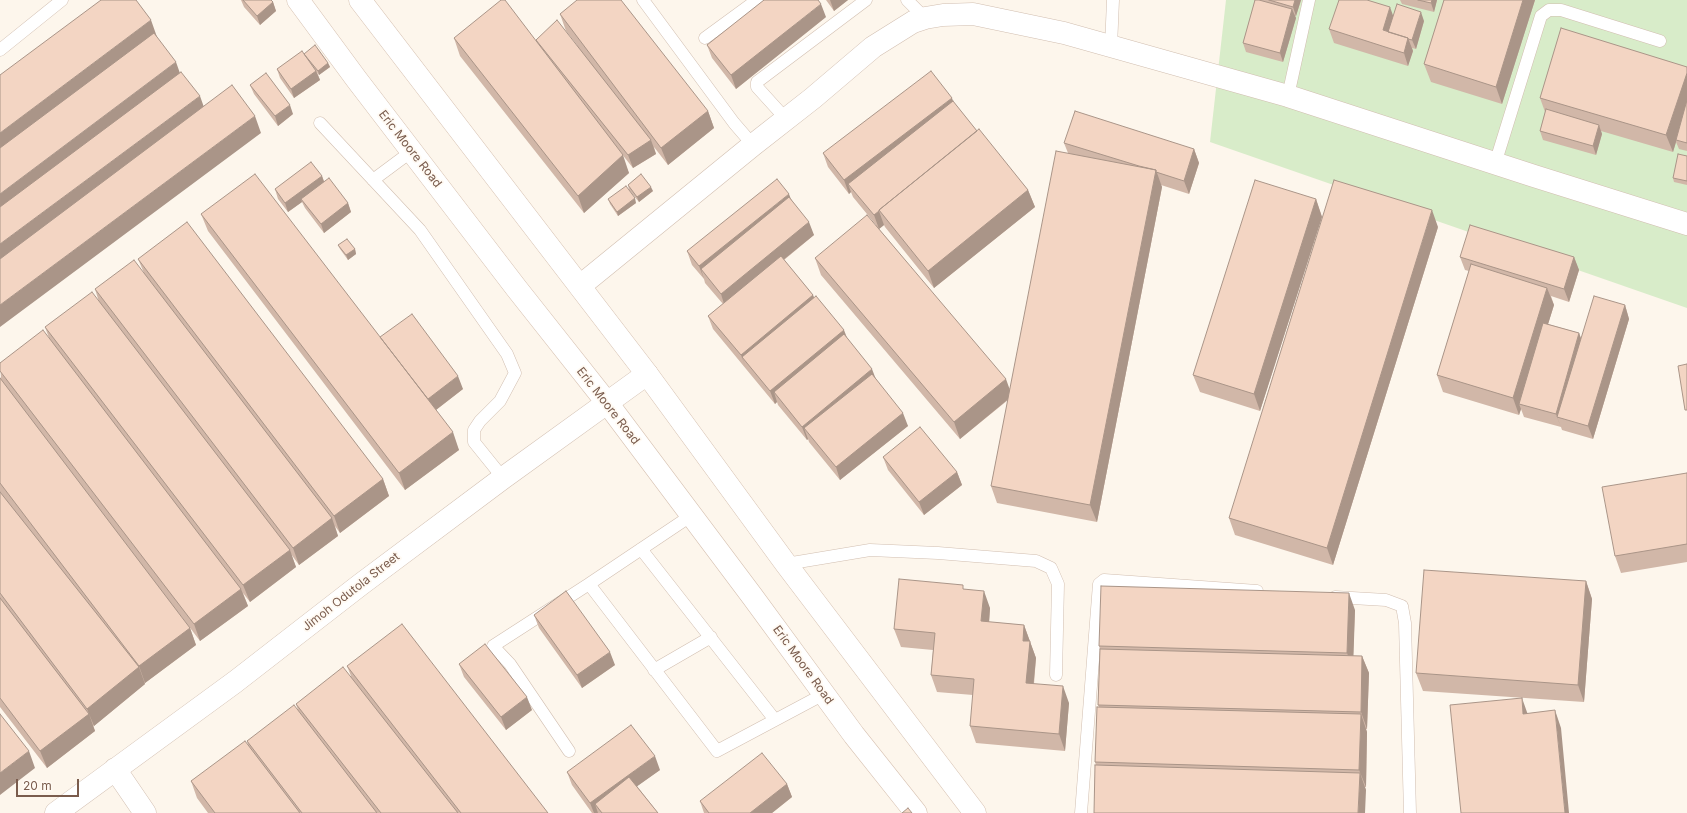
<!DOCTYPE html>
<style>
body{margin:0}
#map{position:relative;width:1687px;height:813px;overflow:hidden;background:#fdf6ec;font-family:Inter,sans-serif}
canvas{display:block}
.scale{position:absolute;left:16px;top:779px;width:63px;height:18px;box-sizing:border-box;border:2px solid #7a5c4d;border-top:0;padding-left:5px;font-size:12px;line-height:14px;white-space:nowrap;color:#7a5c4d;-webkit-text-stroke:3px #fffaf3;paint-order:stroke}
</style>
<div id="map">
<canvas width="1687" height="813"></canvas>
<div class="scale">20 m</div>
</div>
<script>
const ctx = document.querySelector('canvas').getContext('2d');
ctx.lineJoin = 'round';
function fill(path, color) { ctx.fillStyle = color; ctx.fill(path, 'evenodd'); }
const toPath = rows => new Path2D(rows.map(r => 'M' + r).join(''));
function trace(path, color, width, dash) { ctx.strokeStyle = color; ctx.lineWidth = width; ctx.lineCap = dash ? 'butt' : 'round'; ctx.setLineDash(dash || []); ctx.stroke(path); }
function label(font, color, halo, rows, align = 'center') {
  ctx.font = font + ' Inter,sans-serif'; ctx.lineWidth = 3.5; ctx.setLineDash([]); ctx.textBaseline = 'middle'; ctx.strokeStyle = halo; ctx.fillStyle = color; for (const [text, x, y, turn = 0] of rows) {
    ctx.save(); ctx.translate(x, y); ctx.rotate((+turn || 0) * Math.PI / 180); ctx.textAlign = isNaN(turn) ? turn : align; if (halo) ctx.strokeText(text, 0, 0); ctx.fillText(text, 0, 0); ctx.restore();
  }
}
const green = toPath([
 [1226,0,1687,0,1687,308,1210,142]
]);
const lane = toPath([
 [643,0,734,123,753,145],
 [907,0,925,18],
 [705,38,757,0],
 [1111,47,1113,0],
 [0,50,62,0],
 [1288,96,1309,0],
 [786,119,757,87,757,82,866,0],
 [320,123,420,230,507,354,515,373,500,401,480,421,474,430,474,442,503,478],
 [1495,164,1541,16,1549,10,1561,10,1660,41],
 [373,180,412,151],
 [692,515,589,584,717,751,824,694],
 [641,549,775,720],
 [786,564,870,550,938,553,1036,561,1051,568,1058,584,1056,675],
 [1335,597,1386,600,1402,606,1405,623,1410,813],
 [654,670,711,637],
 [569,751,510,664,493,646,589,584],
 [1081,813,1099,584,1104,580,1257,591]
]);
const street = toPath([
 [580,286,753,145,813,98,873,47,913,22,925,18,943,15,973,14,1064,33,1288,96,1534,176,1687,224],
 [115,769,145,813],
 [56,813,235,682,360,585,503,478,647,374]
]);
const secondary = toPath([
 [298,0,357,80,517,289,608,404,752,596,854,735,916,813],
 [360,0,647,374,786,564,975,813]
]);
const wall = toPath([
 [241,0,271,0,273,2,276,11,260,25,244,7],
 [826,0,848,0,834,11],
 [1255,0,1301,0,1296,16,1295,16,1296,18,1283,62,1246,52,1243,43],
 [1400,0,1437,0,1434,12,1402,4],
 [1444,0,1535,0,1502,104,1431,82,1424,64],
 [560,14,708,111,714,128,668,165,654,147,656,154,633,168,617,148,629,173,584,213,460,56,454,38,537,42,536,40,577,45,566,31],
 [1393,15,1424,21,1416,49,1412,48,1413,51,1408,66,1334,43,1329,29],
 [826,17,736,89,712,58,707,45],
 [305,55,328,63,330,67,319,75,317,72,320,80,294,98,280,78,277,69],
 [1687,67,1687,151,1679,149,1676,142,1673,152,1601,131,1602,134,1596,155,1543,140,1540,131,1545,112,1540,98],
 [250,85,293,114,278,126,254,94],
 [953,102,977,131,1028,190,1035,207,934,288,885,227,884,225,879,229,1010,389,1068,153,1064,143,1194,149,1199,163,1189,194,1161,185,1162,187,1097,522,997,503,991,486,1008,400,960,439,821,275,815,258,876,225,853,197,851,192,849,194,828,167,823,153],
 [1687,156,1687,185,1674,182,1673,178],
 [322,176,324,181,348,203,351,212,324,233,305,208,302,202,288,212,278,199,275,189],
 [628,185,653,191,639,202,629,190],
 [608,199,636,203,618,216,610,204],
 [791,199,814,235,784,260,813,295,814,298,847,339,876,379,908,426,840,480,809,442,808,439,807,440,778,405,777,402,775,404,713,329,708,316,723,304,705,283,704,279,692,265,687,251],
 [1316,199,1322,217,1260,411,1200,392,1193,375],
 [201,214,381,338,463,389,436,410,459,450,405,490,208,231],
 [1438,227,1333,565,1235,535,1229,518],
 [338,245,355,249,356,254,348,260,340,249],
 [1460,257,1574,257,1579,270,1569,302,1551,296,1554,305,1548,324,1579,333,1581,339,1625,305,1629,319,1593,439,1562,430,1561,427,1524,417,1521,409,1519,415,1443,392,1437,375,1469,271,1465,270],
 [138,259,383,479,389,496,340,533,335,526,338,536,299,565,291,554,296,567,250,602,243,593,248,606,200,641,169,600,190,628,196,645,145,683,144,682,145,684,94,726,93,725,95,731,47,768,0,707,0,378,1,378,0,363,49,338,45,327,99,302,95,289,144,273],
 [883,457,957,472,962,485,924,515,888,470],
 [1687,473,1687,562,1621,573,1615,556],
 [1586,581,1592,599,1584,702,1423,691,1416,673],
 [965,589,990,608,989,622,1024,625,1036,658,1034,684,1069,703,1065,751,976,743,970,726,973,695,937,692,931,675,933,650,901,647,894,629],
 [1355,610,1353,656,1362,656,1369,673,1367,729,1366,729,1367,732,1366,787,1365,787,1366,790,1096,765,1095,762,1099,707,1098,705,1100,649,1099,646],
 [534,615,615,665,582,688,539,628],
 [459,664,532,710,506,730,464,677],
 [347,666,548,813,208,813,197,798,191,781,248,745,247,741,298,710,296,704,351,676],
 [660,770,637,786,658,813,592,813,572,785,567,772],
 [787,784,792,797,772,813,704,813,700,801]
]);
const shadedWall = toPath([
 [830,0,848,0,834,11],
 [1295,0,1301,0,1296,16,1293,7],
 [1432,0,1437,0,1434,12,1431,3],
 [1523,0,1535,0,1502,104,1496,87],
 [273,2,276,11,260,25,257,16],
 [821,4,826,17,736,89,731,75],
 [1390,7,1395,21,1391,34,1383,30],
 [1292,9,1296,18,1283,62,1280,53],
 [1421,12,1424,21,1416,49,1412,40],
 [151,20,157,37,0,154,0,133],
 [1408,38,1413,51,1408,66,1404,53],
 [176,62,182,79,0,215,0,194],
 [328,63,330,67,319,75,318,71],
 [316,71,320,80,294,98,291,89],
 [1687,73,1687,109,1676,140,1676,142,1673,152,1666,135],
 [200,96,206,113,0,266,0,244],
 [952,98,957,112,848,184,851,192,849,194,844,180],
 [290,105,293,114,278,126,275,116],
 [708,111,714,128,668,165,661,148],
 [255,116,261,133,0,327,0,305],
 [1599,125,1602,134,1596,155,1593,146],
 [651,140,656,154,633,168,628,155],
 [1194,149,1199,163,1189,194,1184,181],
 [623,155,629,173,584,213,578,196],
 [1156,170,1162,187,1097,522,1090,505],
 [322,176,325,185,301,199,302,202,288,212,285,203],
 [651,187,653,191,639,202,637,197],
 [1028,190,1035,207,934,288,928,271],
 [789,194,794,207,701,269,704,279,699,266],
 [635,198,636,203,618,216,617,212],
 [1316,199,1322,217,1260,411,1254,394],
 [348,203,351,212,324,233,321,224],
 [1432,210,1438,227,1333,565,1327,548],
 [879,211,884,225,879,229,874,215],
 [809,222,814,235,725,307,721,294],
 [355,249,356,254,348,260,346,255],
 [1574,257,1579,270,1569,302,1564,289],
 [1547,288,1554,305,1523,405,1519,404,1521,409,1519,415,1513,398],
 [813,295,818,308,742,357,746,368,741,355],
 [1625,305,1629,319,1593,439,1588,426],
 [844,330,849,343,774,392,777,402,775,404,770,391],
 [1579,333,1584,346,1557,417,1561,427,1556,414],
 [872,369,877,382,804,428,808,439,807,440,802,427],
 [458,376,463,389,432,413,428,399],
 [1006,379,1012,396,960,439,954,422],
 [903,413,908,426,840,480,836,467],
 [453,432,459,450,405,490,399,473],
 [957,472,962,485,924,515,919,502],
 [383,479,389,496,340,533,334,516],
 [332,518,338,536,299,565,293,548],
 [290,550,296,567,250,602,243,585],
 [1586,581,1592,599,1584,702,1578,685],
 [241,589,248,606,200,641,194,624],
 [984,591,990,608,988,638,981,621],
 [1349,593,1355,610,1353,670,1347,653],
 [1024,625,1036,658,1032,700,1026,683,1023,641],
 [190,628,196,645,145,683,139,666],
 [610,652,615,665,582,688,577,675],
 [1362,656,1369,673,1367,729,1361,712],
 [139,667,145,684,94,726,87,709],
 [1063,686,1069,703,1065,751,1059,734],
 [527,697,532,710,506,730,501,717],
 [1522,698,1528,715,1523,714],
 [1555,710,1561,728,1569,813,1565,813],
 [89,714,95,731,47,768,40,751],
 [1361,714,1367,732,1366,787,1359,770],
 [29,751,35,768,0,795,0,773],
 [655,756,660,770,601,812,595,804,598,813,594,813,590,803],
 [1360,773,1366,790,1365,813,1358,813],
 [787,784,792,797,772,813,750,813]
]);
const building = toPath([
 [101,0,136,0,151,20,0,133,0,75,101,0],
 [243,0,271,0,273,2,257,16,243,0],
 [501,0,505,0,623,155,578,196,454,38,501,0],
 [577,0,621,0,708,111,661,148,560,14,577,0],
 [764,0,818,0,821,4,731,75,707,45,764,0],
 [1255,0,1259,0,1292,9,1280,53,1243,43,1255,0],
 [1269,0,1295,0,1293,7,1269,0],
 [1339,0,1367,0,1390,7,1383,30,1408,38,1404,53,1329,29,1339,0],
 [1418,0,1432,0,1431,3,1418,0],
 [1444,0,1523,0,1496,87,1424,64,1444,0],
 [1397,4,1421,12,1412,40,1408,39,1408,38,1388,32,1397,4],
 [557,20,651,140,628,155,536,40,557,20],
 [1561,28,1687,67,1687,73,1666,135,1540,98,1561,28],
 [154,33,176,62,0,194,0,148,154,33],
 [315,45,328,63,318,71,304,54,315,45],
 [302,51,316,71,291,89,277,69,302,51],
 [931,71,952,98,844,180,823,153,931,71],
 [181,72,200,96,0,244,0,207,181,72],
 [266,73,290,105,275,116,250,85,266,73],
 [232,85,255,116,0,305,0,259,232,85],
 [1687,100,1687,143,1676,140,1687,100],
 [953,101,977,131,879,210,879,211,874,215,848,184,953,101],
 [1546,109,1599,125,1593,146,1540,131,1546,109],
 [1075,111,1194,149,1184,181,1156,172,1156,170,1139,166,1064,143,1075,111],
 [979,129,1028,190,928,271,879,210,979,129],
 [1056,151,1156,170,1090,505,991,486,1056,151],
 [1678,154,1687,156,1687,181,1673,178,1678,154],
 [311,162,322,176,285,203,275,189,311,162],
 [255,174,453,432,399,473,201,214,255,174],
 [641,174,651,187,637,197,628,185,641,174],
 [329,178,348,203,321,224,301,199,329,178],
 [777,179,789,194,699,266,687,251,777,179],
 [1255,180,1316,199,1254,394,1193,375,1255,180],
 [1334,180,1432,210,1327,548,1229,518,1334,180],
 [626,186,635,198,617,212,608,199,626,186],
 [789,197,809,222,721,294,701,269,789,197],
 [867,215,1006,379,954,422,815,258,867,215],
 [187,222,383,479,334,516,138,259,187,222],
 [1470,225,1574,257,1564,289,1460,257,1470,225],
 [347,239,355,249,346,255,338,245,347,239],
 [781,256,813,295,741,355,708,316,781,256],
 [134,260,332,518,293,548,95,289,134,260],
 [1471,264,1547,288,1513,398,1437,375,1471,264],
 [92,292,290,550,243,585,45,327,92,292],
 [816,296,844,330,770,391,742,357,816,296],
 [1594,296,1625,305,1588,426,1557,417,1594,296],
 [412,314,458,376,428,399,380,337,412,314],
 [1543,323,1579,333,1556,414,1519,404,1543,323],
 [43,330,241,589,194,624,0,371,0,363,43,330],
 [844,334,872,369,802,427,774,392,844,334],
 [1687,364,1687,410,1685,410,1678,366,1687,364],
 [872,374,903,413,836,467,804,428,872,374],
 [0,378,190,628,139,666,0,483,0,378],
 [920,427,957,472,919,502,883,457,920,427],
 [1687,473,1687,544,1615,556,1602,487,1687,473],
 [0,492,139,667,87,709,0,593,0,492],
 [1424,570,1586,581,1578,685,1416,673,1424,570],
 [899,579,963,585,963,589,984,591,981,621,1024,625,1023,641,1030,641,1026,683,1063,686,1059,734,970,726,974,679,931,675,935,633,894,629,899,579],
 [1101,586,1349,593,1347,653,1099,646,1101,586],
 [566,591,610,652,577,675,534,615,566,591],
 [0,598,89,714,40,751,0,698,0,598],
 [402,624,548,813,461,813,347,666,402,624],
 [485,644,527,697,501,717,459,664,485,644],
 [1100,649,1362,656,1361,712,1098,705,1100,649],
 [343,667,458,813,381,813,296,704,343,667],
 [1522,698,1523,714,1555,710,1565,813,1461,813,1450,705,1522,698],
 [294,705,377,813,302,813,247,741,294,705],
 [1097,707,1361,714,1359,770,1095,762,1097,707],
 [0,714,29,751,0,773,0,714],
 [631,725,655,756,590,803,567,772,631,725],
 [245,741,300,813,215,813,191,781,245,741],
 [762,753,787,784,750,813,709,813,700,801,762,753],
 [1095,765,1360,773,1358,813,1094,813,1095,765],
 [629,777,658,813,602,813,595,804,629,777],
 [908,808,912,813,902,813,908,808]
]);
const streetNames = [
 ["Eric Moore Road",410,149,52],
 ["Eric Moore Road",608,406,52],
 ["Jimoh Odutola Street",351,592,-38],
 ["Eric Moore Road",803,665,54]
];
fill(green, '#d8ecc9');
trace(lane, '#d1beb0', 13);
trace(street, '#d1beb0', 23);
trace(secondary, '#d6c0b0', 23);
trace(lane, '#fff', 12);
trace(street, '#fff', 22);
trace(secondary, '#fff', 22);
fill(wall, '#d1b7a8');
fill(shadedWall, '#aa9588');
fill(building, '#f3d5c3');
trace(building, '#aa9588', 1);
label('12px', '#7a5c4d', '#fffaf3', streetNames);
</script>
